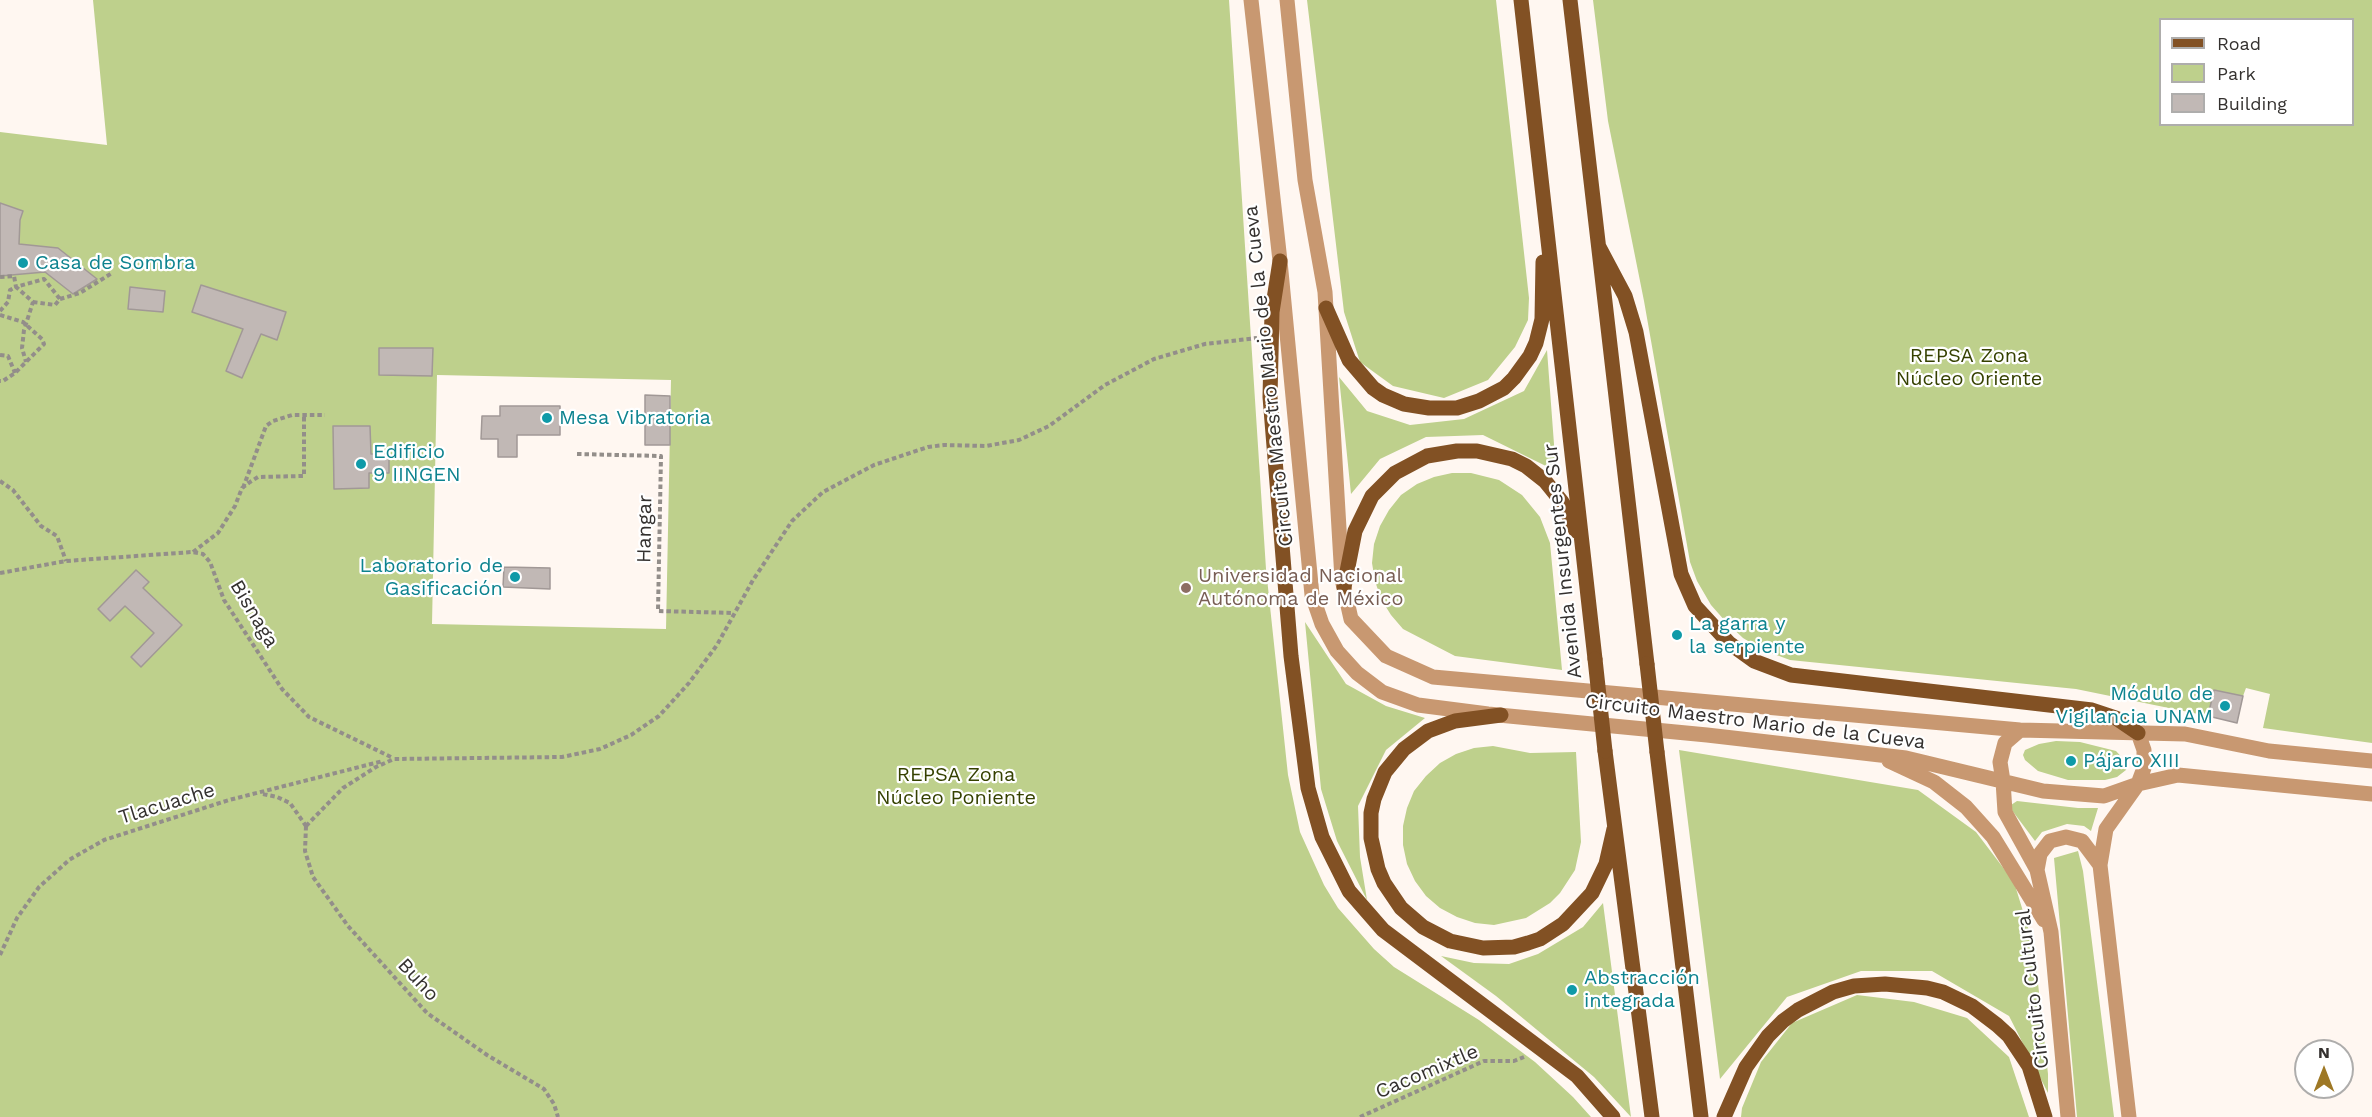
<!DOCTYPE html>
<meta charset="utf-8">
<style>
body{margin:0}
#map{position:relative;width:2372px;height:1117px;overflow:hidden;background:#fff7f1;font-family:"Work Sans",sans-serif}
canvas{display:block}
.legend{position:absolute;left:2159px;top:18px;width:195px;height:108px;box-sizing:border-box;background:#fff;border:2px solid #aeadac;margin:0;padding:8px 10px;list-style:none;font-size:18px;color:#34312f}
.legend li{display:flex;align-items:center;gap:12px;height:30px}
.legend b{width:30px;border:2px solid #aeadac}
.north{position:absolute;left:2294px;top:1039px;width:60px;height:60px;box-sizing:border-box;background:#fff;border:2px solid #aeadac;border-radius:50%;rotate:0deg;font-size:16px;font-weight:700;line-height:24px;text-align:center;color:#34312f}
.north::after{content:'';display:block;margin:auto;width:21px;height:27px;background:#9e7825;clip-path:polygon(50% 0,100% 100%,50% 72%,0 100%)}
</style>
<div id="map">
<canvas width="2372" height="1117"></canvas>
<ul class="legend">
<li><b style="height:8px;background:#825124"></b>Road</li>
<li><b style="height:16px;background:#bed08c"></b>Park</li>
<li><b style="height:16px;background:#c1b8b5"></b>Building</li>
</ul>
<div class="north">N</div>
</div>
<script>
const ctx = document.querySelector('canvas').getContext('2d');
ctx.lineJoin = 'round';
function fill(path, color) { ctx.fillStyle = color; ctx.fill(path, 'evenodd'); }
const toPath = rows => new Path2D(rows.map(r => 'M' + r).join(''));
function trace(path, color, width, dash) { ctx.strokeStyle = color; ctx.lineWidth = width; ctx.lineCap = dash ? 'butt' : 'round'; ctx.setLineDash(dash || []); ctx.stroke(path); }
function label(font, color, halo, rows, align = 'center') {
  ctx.font = font + ' "Work Sans",sans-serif'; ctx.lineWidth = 4.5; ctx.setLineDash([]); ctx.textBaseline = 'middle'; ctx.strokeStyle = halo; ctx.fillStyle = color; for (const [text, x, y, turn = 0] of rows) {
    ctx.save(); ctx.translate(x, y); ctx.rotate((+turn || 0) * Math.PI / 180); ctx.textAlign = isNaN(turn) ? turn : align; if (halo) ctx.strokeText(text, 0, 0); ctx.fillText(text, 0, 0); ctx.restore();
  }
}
const green = toPath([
 [93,0,1229,0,1266,569,1288,775,1300,832,1324,885,1338,908,1374,949,1394,967,1479,1020,1535,1062,1573,1097,1591,1117,0,1117,0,132,107,145],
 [437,375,671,380,666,629,432,624],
 [1307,0,1496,0,1529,298,1528,320,1515,347,1488,380,1444,398,1393,386,1360,362,1344,312],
 [1593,0,2372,0,2372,743,2263,728,2270,694,2246,688,2243,696,2214,690,2208,716,2076,689,1790,660,1763,650,1743,638,1726,622,1711,605,1697,581,1690,562,1644,301,1608,121],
 [2160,20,2352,20,2352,124,2160,124],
 [1547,350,1556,471,1483,435,1426,437,1380,459,1351,494,1339,377,1367,411,1410,425,1464,419,1524,391],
 [1452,473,1471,473,1499,480,1522,495,1540,517,1550,543,1562,670,1455,656,1403,629,1391,615,1381,599,1375,581,1372,563,1374,544,1380,526,1389,510,1401,495,1417,484,1434,477],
 [1305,622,1346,684,1386,706,1425,718,1386,750,1358,806,1360,857,1367,900,1337,841,1321,789],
 [2056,741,2080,742,2116,751,2128,764,2126,770,2117,777,2105,780,2068,780,2038,771,2025,760,2023,755,2025,750,2039,744],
 [1493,746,1530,753,1576,752,1581,842,1575,870,1560,893,1550,903,1526,918,1494,925,1475,923,1457,917,1440,908,1426,896,1415,881,1407,864,1403,845,1403,826,1407,808,1414,791,1426,776,1440,763,1456,754,1474,748],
 [1679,750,1918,790,1976,832,2014,882,2034,947,2048,1074,2048,1093,2009,1016,1932,971,1861,971,1787,997,1720,1079],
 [2017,801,2078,808,2098,808,2091,831,2084,826,2067,824,2042,832,2035,841,2011,809,2011,805],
 [2078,851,2083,871,2114,1117,2077,1117,2054,858],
 [1603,903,1631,1117,1594,1077,1496,996,1441,956,1474,963,1509,964,1538,954,1583,927],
 [1857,995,1914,1002,1967,1018,2009,1057,2029,1117,1741,1117,1742,1108,1761,1062,1792,1023]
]);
const building = toPath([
 [0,203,23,211,20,220,19,244,58,248,97,279,73,294,45,272,0,276,0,203],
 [201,285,286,312,277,340,261,334,242,378,226,371,243,329,192,312,201,285],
 [130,287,165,291,163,312,128,309,130,287],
 [379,348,433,348,432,376,379,375,379,348],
 [645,395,670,396,670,445,645,445,645,395],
 [500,406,560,406,560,435,517,435,517,457,498,457,498,439,481,439,482,416,500,416,500,406],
 [333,426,370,426,371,454,389,454,389,473,369,473,369,488,334,489,333,426],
 [504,567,550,568,550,589,503,587,504,567],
 [136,570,149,582,143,588,182,625,141,667,131,657,154,633,125,606,110,621,98,609,136,570],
 [2214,690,2243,696,2237,723,2208,716,2214,690]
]);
const path = toPath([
 [0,277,14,276,16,287,44,279,60,299],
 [33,302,55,305,60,299,80,293,112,273],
 [0,311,8,302,10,290,16,287,33,302,24,330,22,348,26,362],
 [0,315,23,322,42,339,44,344,15,373,3,381,0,381],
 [0,355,8,356,15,373],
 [577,454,661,456,658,611,734,613],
 [0,481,13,490,41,526,57,536,66,561],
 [243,488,266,426,273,421,292,415,325,415],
 [193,552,218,533,235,506,242,488,250,482,258,477,304,476,304,415],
 [0,573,66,561,192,552,203,554,210,562,224,600,282,689,309,717,393,758],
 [263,794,277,797,290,803,306,826],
 [306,826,343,788,376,767,394,759,562,757,600,749,631,735,659,716,689,683,717,645,753,580,792,521,823,492,874,465,928,447,944,445,986,446,1019,440,1049,426,1105,385,1154,359,1205,344,1257,338],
 [306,826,305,851,313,877,348,926,427,1013,487,1055,544,1089,554,1104,558,1117],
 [0,955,17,918,39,887,69,860,104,840,229,800,383,761],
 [1360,1117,1484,1061,1514,1061,1524,1057]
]);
const minor = toPath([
 [1251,0,1280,261,1312,595,1322,624,1337,651,1357,673,1382,692,1418,705,1488,714,1707,735,1906,758,2043,791,2104,796,2138,784,2178,775,2372,794],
 [1287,0,1305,180,1325,292,1342,579,1351,619,1386,656,1433,677,2020,730,2185,734,2269,751,2372,761],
 [2020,730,2005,743,2000,762,2003,781,2005,812,2037,870,2051,932,2068,1117],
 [1889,761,1934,782,1966,807,1993,837,2044,920],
 [2037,870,2040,854,2050,841,2066,837,2082,841,2100,865],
 [2129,1117,2100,865,2106,829,2138,784,2144,768,2144,750,2138,733]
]);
const major = toPath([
 [1521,0,1595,659],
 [1570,0,1647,664],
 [1599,247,1625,296,1636,332,1681,574,1695,606,1729,643,1754,661,1791,675,2092,710,2116,718,2138,733],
 [1280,261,1272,312,1270,397,1291,656,1308,788,1322,837,1349,891,1383,930,1577,1076,1613,1117],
 [1326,308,1349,360,1373,388,1383,395,1404,404,1429,408,1457,408,1479,401,1504,388,1514,378,1530,356,1536,343,1542,319,1543,262],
 [1344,587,1355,531,1372,496,1395,473,1427,456,1457,451,1477,451,1512,459,1526,466,1545,481,1562,502,1576,531],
 [1501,715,1455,721,1428,731,1404,749,1385,772,1374,799,1371,813,1371,838,1378,869,1384,883,1401,908,1423,927,1450,941,1483,948,1514,947,1528,943,1540,939,1563,924,1592,893,1606,864,1614,829],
 [1605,751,1652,1117],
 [1657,752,1701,1117],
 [1724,1117,1746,1067,1768,1036,1783,1021,1798,1010,1833,992,1854,986,1885,984,1927,988,1943,992,1972,1006,1997,1025,2009,1036,2029,1066,2045,1117]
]);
const majorBridge = toPath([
 [1595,659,1605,751],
 [1647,664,1657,752]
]);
const markers = [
 [23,263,6,"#0f9aa8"],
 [547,418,6,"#0f9aa8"],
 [361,464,6,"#0f9aa8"],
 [515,577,6,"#0f9aa8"],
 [1186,588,6,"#8d6e63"],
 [1677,635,6,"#0f9aa8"],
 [2225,706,6,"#0f9aa8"],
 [2071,761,6,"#0f9aa8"],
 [1572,990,6,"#0f9aa8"]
];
const cultureNames = [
 ["Casa de Sombra",35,263],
 ["Mesa Vibratoria",559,418],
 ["Edificio",373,452],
 ["9 IINGEN",373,475],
 ["Laboratorio de",503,566,"right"],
 ["Gasificación",503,589,"right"],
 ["La garra y",1689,624],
 ["la serpiente",1689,647],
 ["Módulo de",2213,694,"right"],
 ["Vigilancia UNAM",2213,717,"right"],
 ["Pájaro XIII",2083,761],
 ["Abstracción",1584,978],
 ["integrada",1584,1001]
];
const parkNames = [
 ["REPSA Zona",1969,356],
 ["Núcleo Oriente",1969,379],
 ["REPSA Zona",956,775],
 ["Núcleo Poniente",956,798]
];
const streetNames = [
 ["Circuito Maestro Mario de la Cueva",1269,376,-96],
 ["Hangar",645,529,-89],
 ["Avenida Insurgentes Sur",1563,561,-96],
 ["Bisnaga",254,614,59],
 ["Circuito Maestro Mario de la Cueva",1755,722,7],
 ["Tlacuache",167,804,-17],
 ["Buho",418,980,47],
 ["Circuito Cultural",2033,989,-97],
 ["Cacomixtle",1427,1072,-23]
];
const educationNames = [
 ["Universidad Nacional",1198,576],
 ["Autónoma de México",1198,599]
];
fill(green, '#bed08c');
fill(building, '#c1b8b5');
trace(building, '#a19896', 1.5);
trace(path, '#938e8a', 4, [4.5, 3]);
trace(minor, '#c89871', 15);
trace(major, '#825124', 15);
trace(majorBridge, '#825124', 15);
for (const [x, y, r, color] of markers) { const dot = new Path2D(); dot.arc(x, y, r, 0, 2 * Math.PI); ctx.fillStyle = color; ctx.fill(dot); trace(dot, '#fff', 2); }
label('20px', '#0d838f', '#fff', cultureNames, 'left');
label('20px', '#354100', '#fff', parkNames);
label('20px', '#34312f', '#fff', streetNames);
label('20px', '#785e54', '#fff', educationNames, 'left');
</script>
